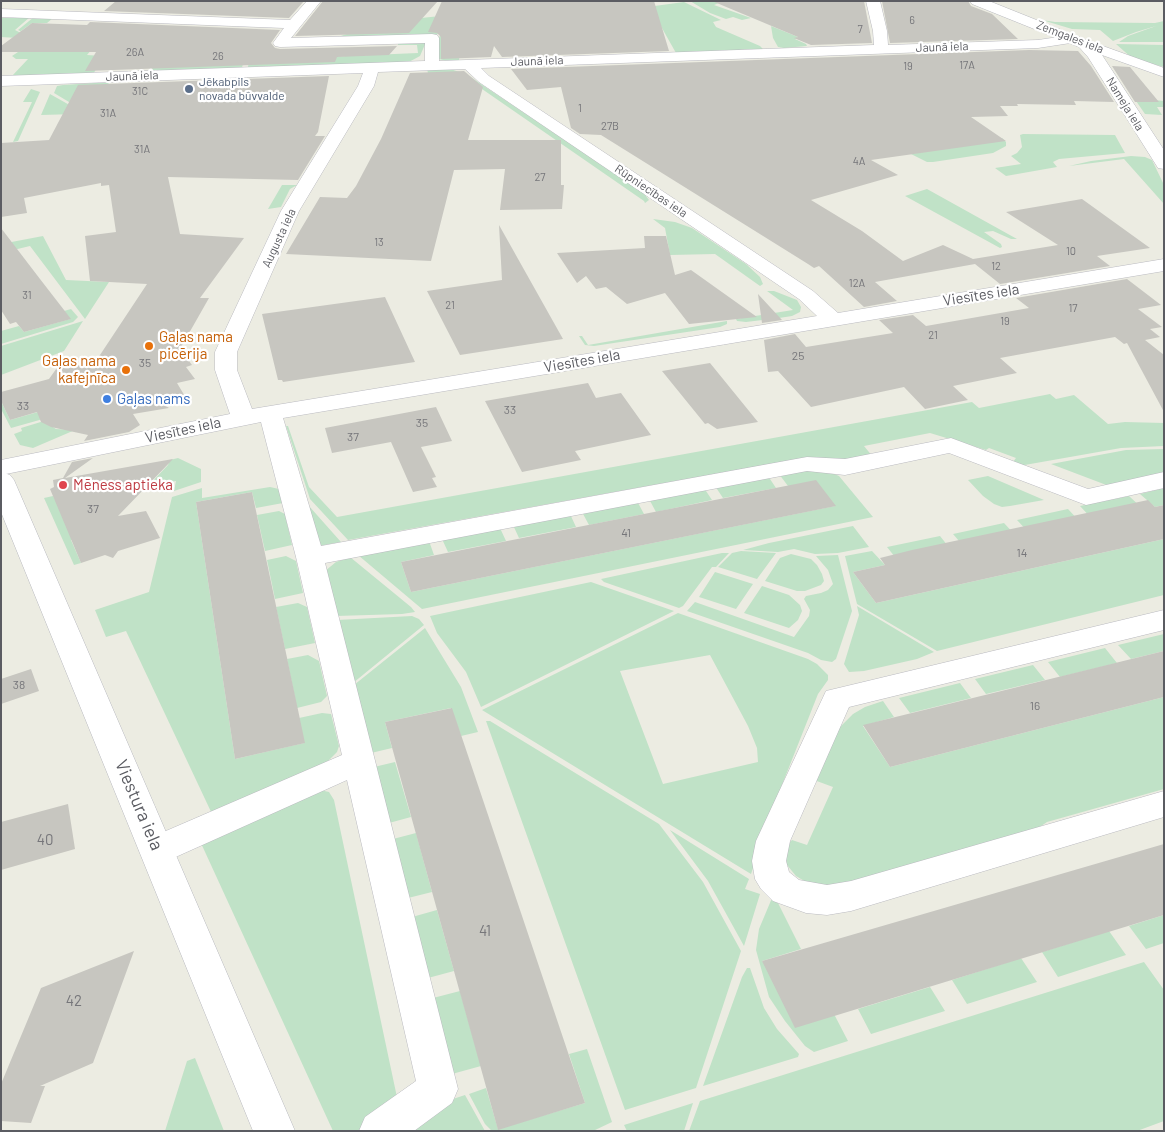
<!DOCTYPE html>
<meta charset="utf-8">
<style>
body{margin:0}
#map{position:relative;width:1165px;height:1132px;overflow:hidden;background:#ecece2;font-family:Barlow,sans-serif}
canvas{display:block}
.frame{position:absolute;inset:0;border:2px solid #5b5c62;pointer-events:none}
</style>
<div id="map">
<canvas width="1165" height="1132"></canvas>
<div class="frame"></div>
</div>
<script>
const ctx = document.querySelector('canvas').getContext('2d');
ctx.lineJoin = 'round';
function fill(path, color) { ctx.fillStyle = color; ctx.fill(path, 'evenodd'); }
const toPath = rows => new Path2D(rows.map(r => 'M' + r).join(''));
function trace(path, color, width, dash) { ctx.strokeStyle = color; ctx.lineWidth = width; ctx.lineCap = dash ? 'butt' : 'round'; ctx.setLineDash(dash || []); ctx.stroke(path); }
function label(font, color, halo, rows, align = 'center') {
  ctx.font = font + ' Barlow,sans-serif'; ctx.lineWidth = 4.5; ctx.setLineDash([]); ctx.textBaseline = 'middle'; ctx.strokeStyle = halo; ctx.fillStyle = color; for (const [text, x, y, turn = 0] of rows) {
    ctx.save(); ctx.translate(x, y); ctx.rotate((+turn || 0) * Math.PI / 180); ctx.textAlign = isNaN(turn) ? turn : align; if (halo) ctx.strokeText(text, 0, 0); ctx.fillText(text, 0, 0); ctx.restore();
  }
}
const green = toPath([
 [690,1,724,1,714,5,751,18,742,20,733,17,726,19,710,13],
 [684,2,721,20,713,22,716,27,760,46,763,49,676,53,658,21,462,38,459,60,472,60,471,61,447,61,439,59,438,38,441,35],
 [460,14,453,22,435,36,332,39,382,22],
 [30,17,15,30,27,36,52,35,28,35,18,30,34,17,53,18,47,23,32,23,21,31,250,39,258,31,251,41,146,38,251,42,245,53,242,68,239,69,105,74,150,71,174,43,114,41,111,43,97,43,87,55,102,56,94,73,97,74,1,78,1,76,12,76,28,59,16,59,12,56,30,44,34,39,1,37,1,18],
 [1042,20,1055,22,1155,23,1164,21,1164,42,1119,42,1128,36,1156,26,1136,32,1113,41,1100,30,1072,29],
 [771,26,798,37,795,39,806,44,807,46,784,48,778,47,773,38],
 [398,42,426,42,420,56,407,63,248,67,249,60,252,60,418,53,417,45,398,45],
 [1116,44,1164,45,1164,67,1133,59],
 [427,69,450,69,466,74,643,192,649,200,645,203,644,201,469,80,428,73],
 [110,82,100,100,69,102,54,93,57,86,63,85],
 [31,89,40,92,18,141,13,142,32,102,23,102],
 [50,94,73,107,112,113,41,115],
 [1134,98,1164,101,1164,107,1157,107,1162,115,1145,114],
 [1023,134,1115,135,1125,153,1059,159,1053,162,1057,167,1006,176,995,168,1021,164,1011,156,1017,153,1022,147,1020,135],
 [1002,138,1006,142,1006,146,993,153,933,162,927,162,911,154],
 [1131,156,1145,157,1152,160,1164,185,1164,204,1124,159,1069,166,1091,161],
 [282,185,297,185,290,189,281,207,268,209],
 [927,189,1017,239,1011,239,993,231,984,232,1001,244,1002,247,1000,248,905,196],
 [653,219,675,222,692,228,746,264,760,277,763,284,760,286,715,254,670,255,665,228],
 [43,236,66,280,109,282,85,319,30,246,1,253,1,244],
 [767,291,774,291,797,300,801,307,800,312,792,316,779,318,746,322,737,321,736,319,793,310],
 [71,309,78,317,73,322,1,344,1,331,19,326,24,332,70,319,64,311],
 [83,321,64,351,1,375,1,346],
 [727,321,727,324,720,327,594,346,585,345,579,336,582,336,588,345],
 [1050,394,1056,399,1074,395,1108,424,1125,422,1164,423,1164,446,1121,448,1019,466,1012,463,1016,458,989,448,986,450,930,433,864,446,873,457,848,462,798,459,348,540,310,499,286,426,288,426,309,487,337,517,972,402,979,408],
 [1,401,10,420,45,410,43,419,11,428,1,409],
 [44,421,56,429,75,430,33,448,20,445,14,434,22,431,21,428],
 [1164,449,1164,475,1109,486,1051,464,1126,450],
 [178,458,201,469,201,482,174,491,176,481,148,486,168,465,170,460],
 [803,470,832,473,839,476,873,517,422,609,358,555,429,541,434,555,401,562,411,592,835,506,788,486,779,474],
 [768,476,776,488,723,498,715,486],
 [988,476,1044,500,1010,506,1002,507,994,504,983,496,968,480],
 [270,487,279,489,283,503,256,508,252,492,196,502,235,759,304,743,299,718,322,713,331,714,339,746,337,752,328,761,213,816,126,631,106,637,95,610,149,592,172,497,202,488,202,498],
 [704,488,712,500,656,512,649,499],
 [1164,488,1164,505,1155,507,1140,494],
 [53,496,77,538,71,540,81,563,74,565,44,498],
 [1129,496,1143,509,1093,520,1080,506],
 [637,501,644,514,589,525,582,512],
 [309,506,341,542,319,546],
 [1068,509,1081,523,1030,534,1017,520],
 [279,511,285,514,292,545,265,551,257,515],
 [570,514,576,527,519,538,513,525],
 [1004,523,1017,537,965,548,953,534],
 [853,526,869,547,838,553,815,554,794,549,778,552,743,550,769,543],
 [500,528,506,541,448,552,442,539],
 [940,536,952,551,899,562,887,547],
 [1164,539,1164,595,937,651,857,604,845,556,872,551,885,565,853,572,876,603],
 [741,551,776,553,757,579,718,567,732,553],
 [722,553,729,553,716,567,712,567,683,606,679,608,604,582,601,579],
 [791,554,811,559,817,565,822,574,824,581,821,585,805,591,797,591,765,581,780,558],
 [838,555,852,611,836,659,832,662,821,660,808,653,687,611,695,602,794,637,809,616,810,610,804,599,806,596,821,593,828,590,833,584,828,570,816,556],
 [286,556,296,561,303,593,275,599,267,560],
 [350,557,411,607,415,612,402,614,336,616,325,571,336,562],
 [715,572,753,584,736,609,699,597],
 [591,582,674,611,481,707,466,672,437,633,430,616],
 [762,586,789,595,800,605,802,611,798,620,789,628,744,613],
 [298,603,307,607,315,643,285,649,276,607],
 [857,606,934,652,917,659,864,671,849,672,844,664,859,615],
 [678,613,808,659,817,664,828,675,828,680,818,694,778,795,751,874,482,710],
 [710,655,748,726,757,748,758,762,663,784,620,671],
 [412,616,419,619,424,625,353,683,337,620],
 [425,628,461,687,478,732,461,736,451,708,385,722,392,748,371,753,354,685],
 [1164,634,1164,651,1131,659,1118,645],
 [1105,648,1117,663,1060,677,1048,662],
 [308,655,319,661,327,696,321,702,297,708,287,659],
 [1033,665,1045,680,986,694,975,679],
 [960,683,971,698,910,713,899,698],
 [1164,697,1164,789,1047,822,1025,837,840,887,806,882,796,876,787,865,784,848,792,840,807,845,833,787,814,780,840,727,853,714,865,707,883,701,894,717,863,726,890,767],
 [486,721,490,721,659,824,703,882,741,951,696,1088,625,1110],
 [395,762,411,817,389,823,374,767],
 [320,790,329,792,334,800,398,1102,358,1131,333,1131,200,841],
 [670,830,749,879,745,889,760,894,744,946,708,881],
 [416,833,432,892,408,898,393,839],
 [775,897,801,949,762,961,835,1016,848,1041,814,1052,805,1046,785,1021,769,997,756,950,759,929,772,898],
 [437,910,454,971,428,978,412,917],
 [1164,915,1164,943,1146,949,1129,926],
 [1109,931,1126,955,1058,977,1042,952],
 [1021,958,1037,982,967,1004,952,980],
 [1144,962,1164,990,1164,1121,1137,1131,689,1131,700,1101],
 [747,968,750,968,764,1008,777,1029,799,1054,798,1057,703,1086,742,977],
 [930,987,945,1011,871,1034,858,1009],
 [460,991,481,1066,452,1074,433,998],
 [587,1049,612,1122,593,1131,492,1131,485,1124,469,1094,486,1088,498,1129,585,1103,569,1054],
 [195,1058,224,1131,165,1131,187,1061],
 [465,1095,485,1131,415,1130,450,1100],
 [693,1103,684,1131,627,1131,624,1125]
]);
const building = toPath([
 [116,1,304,1,289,18,104,11],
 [323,1,438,1,409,33,295,36],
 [442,1,654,1,669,51,502,57,494,46,491,57,441,59,441,37,437,33,428,32],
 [712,1,864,1,872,43,811,45,794,38,798,37],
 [882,1,968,1,971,6,992,14,1018,39,890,43],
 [90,22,280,30,271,43,275,48,280,49,397,46,389,55,337,57,335,62,85,71,96,52,1,52,1,46,32,23,87,25],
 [1029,50,1078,51,1091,66,1114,102,1074,101,1076,105,1017,104,1018,106,1000,106,1008,116,971,117,1006,141,871,160,898,175,811,200,862,231,903,261,943,245,973,259,1058,245,1006,212,1082,199,1150,248,1097,256,1110,266,1000,284,975,264,875,282,897,301,864,307,819,266,814,268,808,264,601,135,580,134,571,128,561,87,527,90,511,69],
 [1112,66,1130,67,1159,102,1135,102],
 [464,71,483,87,468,140,561,140,561,185,564,185,562,209,500,210,505,169,454,170,431,261,286,254,320,197,347,198,356,186,381,139,410,73],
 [329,76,318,132,315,136,325,136,298,180,168,177,180,234,244,238,200,298,209,298,180,349,192,365,186,367,195,379,177,383,186,398,163,404,169,408,133,414,140,425,129,432,84,441,88,435,51,427,41,422,37,412,10,420,1,401,1,392,49,379,59,365,99,365,98,358,147,284,90,281,85,236,116,232,109,185,101,186,101,183,24,198,27,213,1,217,1,143,49,140,78,85],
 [499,225,563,339,460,355,427,291,502,280],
 [1,228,40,279,71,319,24,332,16,322,10,324,1,310],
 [644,236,666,236,675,275,691,270,757,317,689,324,665,293,627,304,606,287,596,289,586,276,577,283,557,253,645,248],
 [1127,279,1161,305,1138,309,1162,327,1150,329,1160,337,1145,340,1164,355,1164,412,1127,343,1124,344,1115,337,1000,358,1017,373,953,386,968,400,925,409,904,387,811,407,778,371,768,372,764,340,795,334,806,347,893,333,879,320,913,315,926,326,1029,308,1016,298],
 [758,294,782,320,762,323],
 [385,297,415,362,283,382,282,380,278,380,262,314],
 [710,363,758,422,717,429,708,423,705,424,662,371],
 [588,383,596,398,621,393,651,435,575,451,581,460,522,472,485,401],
 [436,407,452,441,421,447,436,477,432,478,437,487,413,492,391,442,332,453,325,428],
 [93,458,65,478,173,459,118,516,146,511,160,538,118,551,113,558,105,555,81,563,50,489,54,487,53,480,63,478,72,462],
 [816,480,836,506,411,592,401,562],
 [252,492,305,743,235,759,196,502],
 [1148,500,1155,507,1164,505,1164,539,876,603,853,572,885,565,880,558,912,550],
 [1164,651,1164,697,890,767,863,725],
 [31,669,39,691,1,704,1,679],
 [452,708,585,1103,498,1130,385,722],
 [68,804,75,849,1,870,1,822],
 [1164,844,1164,915,795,1028,762,961],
 [134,951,93,1063,40,1086,45,1086,31,1123,1,1121,1,1084,41,988]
]);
const street = toPath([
 [307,1,321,1,291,38,432,34,437,35,439,38,439,61,874,45,873,31,866,1,880,1,887,31,888,45,1038,40,1072,35,1077,36,1079,39,1077,42,1038,48,481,68,489,76,813,291,838,313,1164,259,1164,271,283,418,321,546,807,457,845,459,951,438,1088,489,1164,472,1164,488,1086,505,949,453,845,475,807,471,325,563,458,1089,452,1103,414,1131,359,1131,365,1117,416,1081,347,780,169,860,157,864,145,860,140,850,145,840,342,755,296,557,261,422,1,475,1,460,230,414,215,370,215,352,281,211,358,86,363,73,1,86,1,76,425,61,425,43,280,47,275,46,273,43,284,28,1,17,1,9,290,20,307,1],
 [465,69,479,82,799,299,817,316,252,409,237,370,237,352,299,211,374,86,378,72,465,69],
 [1164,610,1164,630,849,707,790,841,786,861,789,872,799,880,827,885,851,881,1164,791,1164,817,851,911,827,915,806,913,773,901,761,889,755,879,752,861,756,841,826,691,1164,610]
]);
const secondary = toPath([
 [970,1,989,1,1089,41,1164,68,1164,77,1102,55,1164,150,1164,169,1158,168,1088,57,1079,47,972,4,970,1],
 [1,472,10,475,14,480,295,1131,253,1131,1,512,1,472]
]);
const markers = [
 [189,89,5,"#5c6f8a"],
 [149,346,5,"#e8710a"],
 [126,370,5,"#e8710a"],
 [107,399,5,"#3f7fe0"],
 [63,485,5,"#e0444e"]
];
const farNumbernames = [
 ["6",912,20],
 ["7",860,29],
 ["26A",135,52],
 ["26",218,56],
 ["17A",967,65],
 ["19",908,66],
 ["31C",140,91],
 ["1",580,108],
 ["31A",108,113],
 ["27B",610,126],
 ["31A",142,149],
 ["4A",859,161],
 ["27",540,177],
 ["13",379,242],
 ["10",1071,251],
 ["12",996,266],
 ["12A",857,283],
 ["31",27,295],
 ["21",450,305],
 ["17",1073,308],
 ["19",1005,321],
 ["21",933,335]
];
const farStreetnames = [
 ["Zemgales iela",1070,37,21],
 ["Jaunā iela",942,47,-2],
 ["Jaunā iela",537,61,-2],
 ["Jaunā iela",132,76,-2],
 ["Nameja iela",1125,104,58],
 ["Rūpniecības iela",651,191,34],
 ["Augusta iela",279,238,-65]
];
const farServicenames = [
 ["Jēkabpils",199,82],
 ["novada būvvalde",199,96]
];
const numberNames = [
 ["25",798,356],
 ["35",145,363],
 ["33",23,406],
 ["33",510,410],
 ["35",422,423],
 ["37",353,437],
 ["37",93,509],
 ["41",626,533],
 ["14",1022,553],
 ["38",19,685],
 ["16",1035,706]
];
const streetNames = [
 ["Viesītes iela",981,295,-9],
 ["Viesītes iela",582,361,-10],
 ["Viesītes iela",183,430,-12]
];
const foodNames = [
 ["Gaļas nama",159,337],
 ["picērija",159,354],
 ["Gaļas nama",116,361,"right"],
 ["kafejnīca",116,378,"right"]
];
const shopNames = [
 ["Gaļas nams",117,399]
];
const healthNames = [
 ["Mēness aptieka",73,485]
];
const nearNumbernames = [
 ["40",45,840],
 ["41",485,931],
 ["42",74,1001]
];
const nearStreetnames = [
 ["Viestura iela",139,805,67]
];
fill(green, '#c0e2c7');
fill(building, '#c7c6c0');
trace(street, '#babac0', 1);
trace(secondary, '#b8b9bf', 1);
fill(street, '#fff');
fill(secondary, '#fff');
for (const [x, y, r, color] of markers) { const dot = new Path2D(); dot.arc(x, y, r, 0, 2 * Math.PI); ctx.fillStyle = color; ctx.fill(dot); trace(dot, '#fff', 2); }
label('11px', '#76767a', null, farNumbernames);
label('12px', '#5b5c62', '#fff', farStreetnames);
label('12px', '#4e5e75', '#fff', farServicenames, 'left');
label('12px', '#76767a', null, numberNames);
label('15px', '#5b5c62', '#fff', streetNames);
label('15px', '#c56008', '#fff', foodNames, 'left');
label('15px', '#366cbe', '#fff', shopNames, 'left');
label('15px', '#be3a42', '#fff', healthNames, 'left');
label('15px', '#76767a', null, nearNumbernames);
label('18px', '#5b5c62', '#fff', nearStreetnames);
</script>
